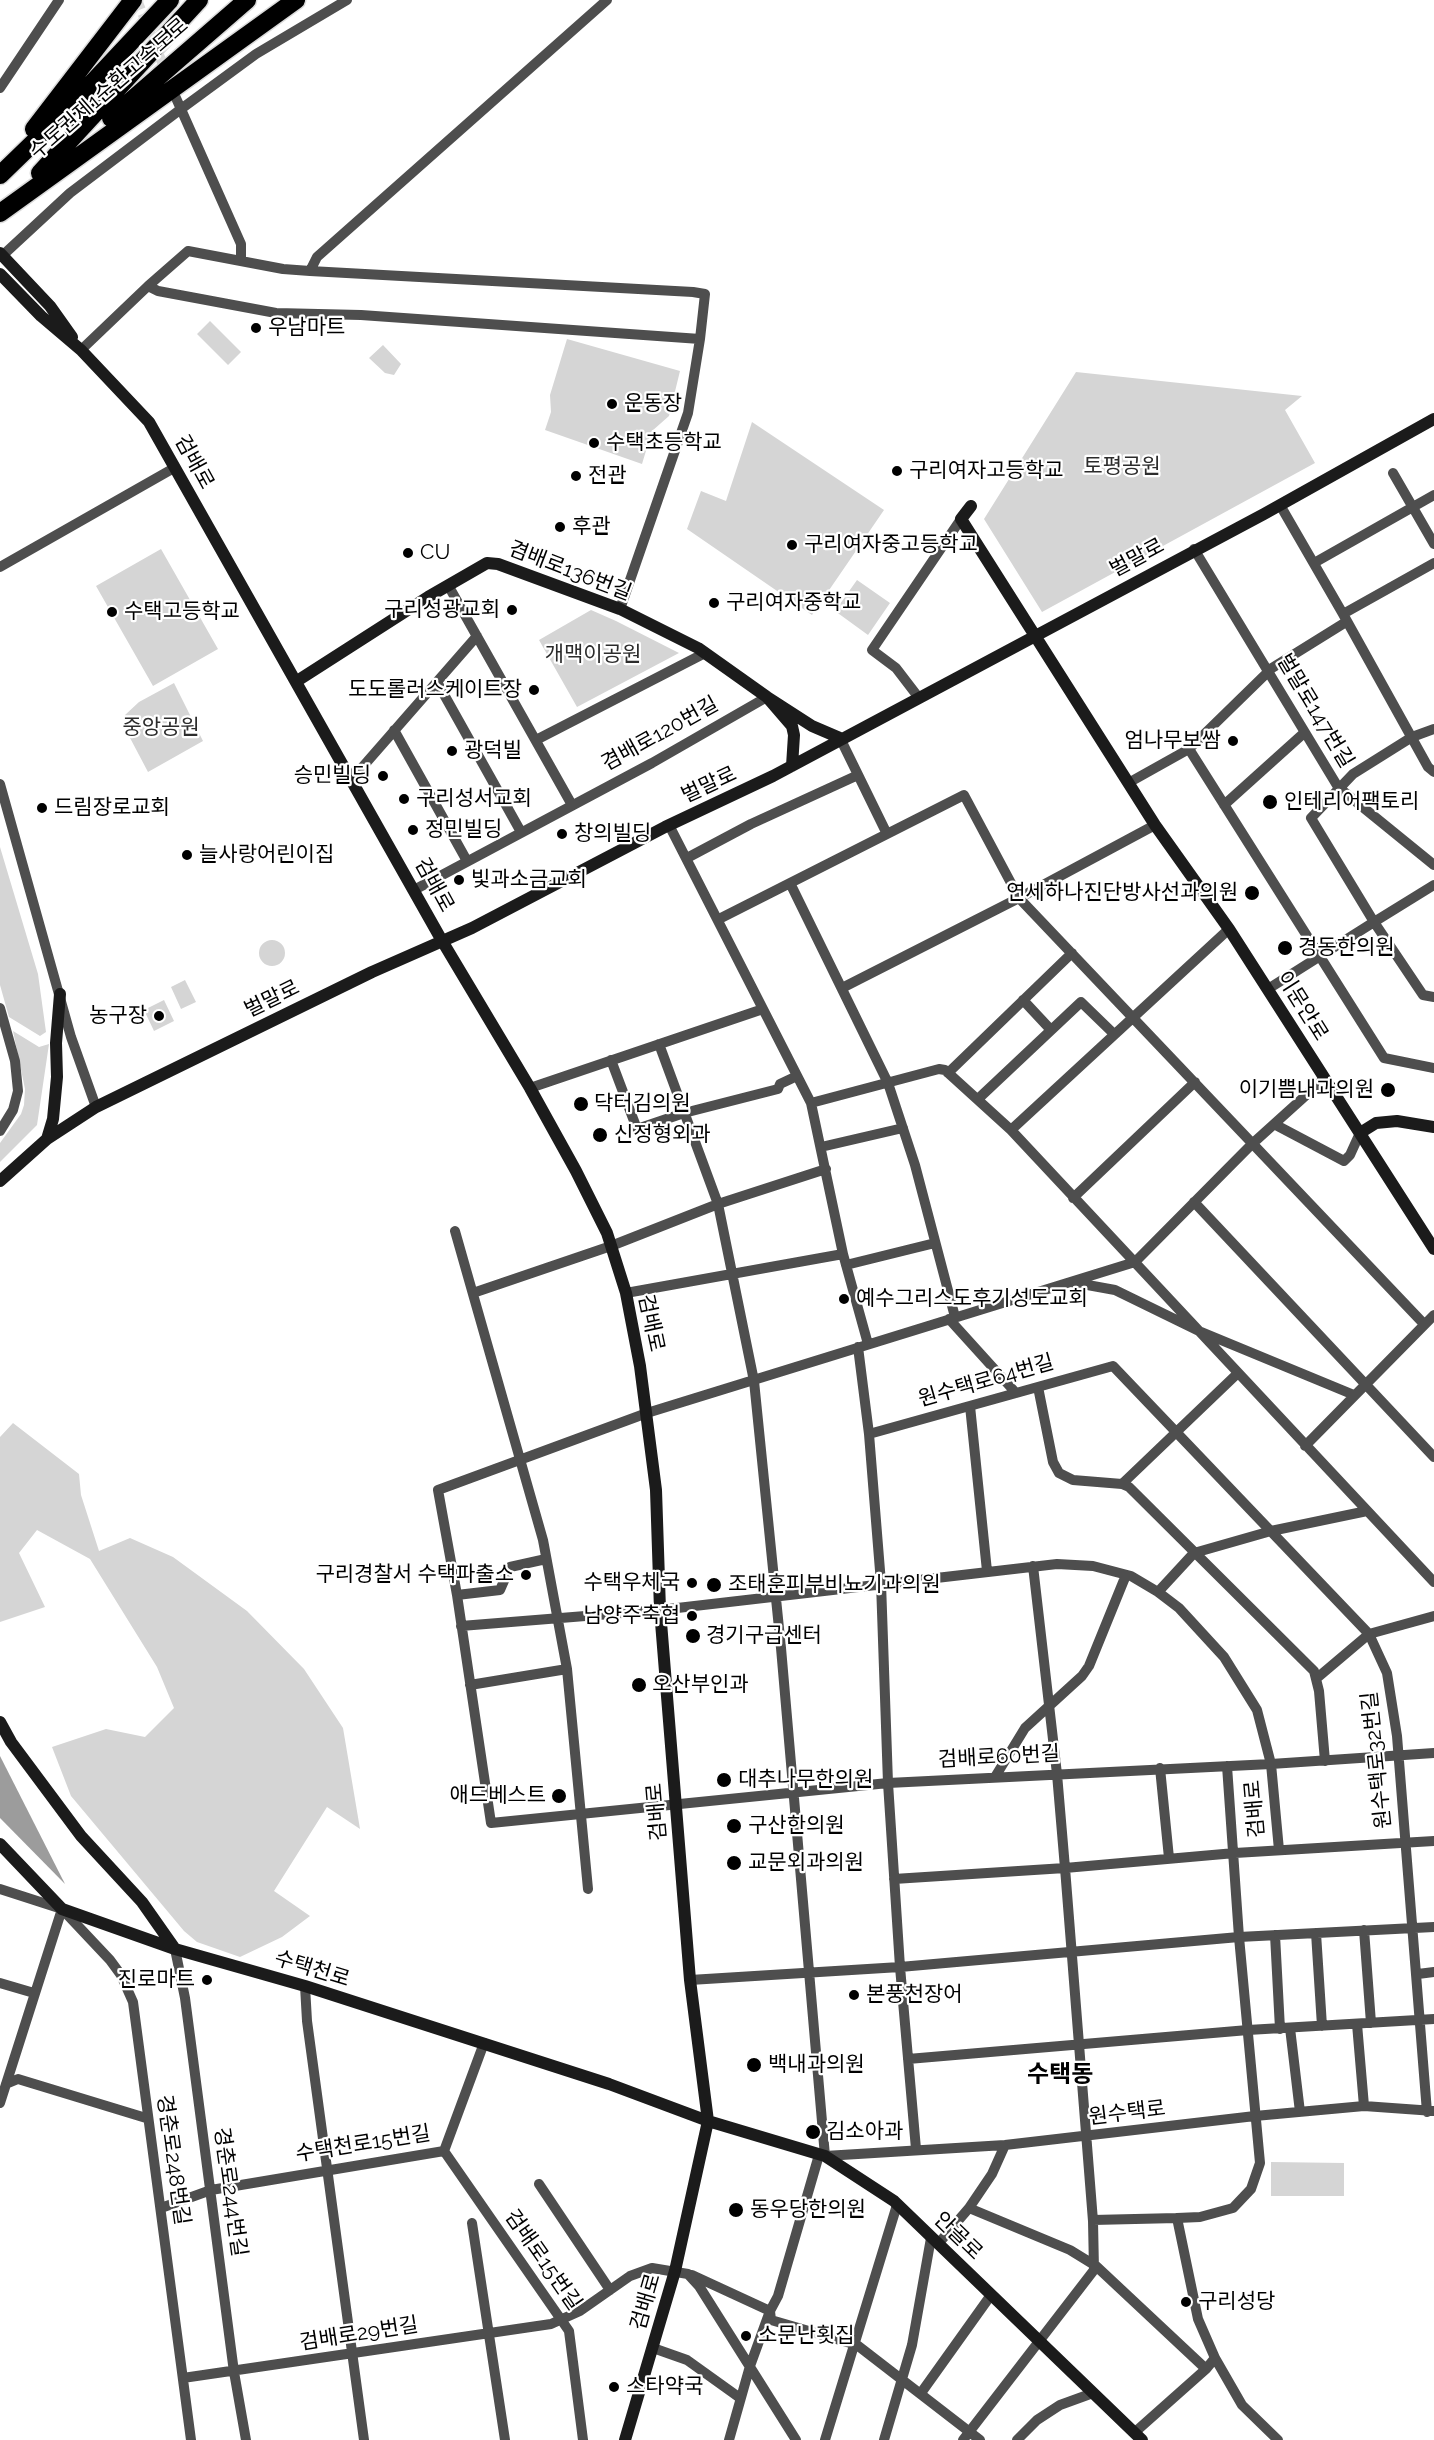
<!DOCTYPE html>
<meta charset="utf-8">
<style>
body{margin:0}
canvas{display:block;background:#fff}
</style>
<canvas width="1434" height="2440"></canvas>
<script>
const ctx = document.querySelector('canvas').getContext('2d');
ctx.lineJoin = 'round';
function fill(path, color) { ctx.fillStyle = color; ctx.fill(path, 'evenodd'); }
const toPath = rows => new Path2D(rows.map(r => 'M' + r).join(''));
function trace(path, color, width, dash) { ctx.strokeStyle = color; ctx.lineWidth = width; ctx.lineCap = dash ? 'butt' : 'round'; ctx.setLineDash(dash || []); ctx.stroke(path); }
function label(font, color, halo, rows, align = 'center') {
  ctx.font = font + ' Raleway,"Noto Sans KR",sans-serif'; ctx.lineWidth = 4.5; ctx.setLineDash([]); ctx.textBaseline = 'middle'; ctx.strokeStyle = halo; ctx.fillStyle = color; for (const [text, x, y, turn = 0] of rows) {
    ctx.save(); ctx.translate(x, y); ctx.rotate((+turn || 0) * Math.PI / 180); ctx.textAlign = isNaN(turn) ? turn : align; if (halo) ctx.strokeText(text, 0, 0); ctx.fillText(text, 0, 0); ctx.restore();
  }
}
const green = toPath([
 [210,321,241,352,228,365,197,334],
 [567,339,680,371,669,416,652,431,642,464,545,430,551,412,550,395],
 [383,345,401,364,394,375,385,373,369,358],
 [1076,372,1302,396,1285,410,1315,463,1042,612,984,519],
 [752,422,884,510,812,615,687,529,701,491,726,501],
 [161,549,218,649,153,686,96,586],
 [857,580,890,603,868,635,835,611],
 [591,610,616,621,679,653,577,707,539,640],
 [174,683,203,741,148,772,129,736,125,715,139,702],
 [0,847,38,974,46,1032,40,1036,9,1017,0,985],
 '259 953a13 13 0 1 1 26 0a13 13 0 1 1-26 0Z',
 [185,980,196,1002,181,1009,171,987],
 [164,1000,174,1021,154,1031,144,1010],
 [13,1031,39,1047,49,1044,37,1125,0,1162,0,1143,21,1114,24,1105,25,1089],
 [13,1423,79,1474,81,1495,99,1551,130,1538,173,1557,247,1611,304,1669,343,1728,360,1829,327,1807,274,1891,310,1916,282,1937,240,1957,197,1942,184,1931,71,1796,52,1747,106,1729,145,1737,174,1708,157,1667,90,1559,37,1530,19,1553,45,1607,0,1622,0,1437],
 [1271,2162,1344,2163,1344,2196,1271,2196]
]);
const water = toPath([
 [0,1756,65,1884,0,1818]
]);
const streetTunnel = toPath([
 [137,0,167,75]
]);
const street = toPath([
 [607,0,317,257,310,271,693,292,705,294,700,339],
 [0,88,59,0],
 [176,98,241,244,241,261],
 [3,255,70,193,181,109,256,54,347,0],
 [148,286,188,251,283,269,310,271],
 [81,350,148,286,158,291,276,313,361,315,700,339,688,413,620,609],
 [1393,473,1434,544],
 [1280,505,1343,614],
 [1194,549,1338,787,1434,865],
 [1314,563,1434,495],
 [1434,563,1343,614,1428,767,1434,772],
 [0,567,174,468],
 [448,585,572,805],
 [437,682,521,832],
 [919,698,896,668,872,650,961,519],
 [394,730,467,861],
 [840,738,887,834],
 [536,740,705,653],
 [1189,749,1384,1058,1434,1068],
 [352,779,477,636],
 [1130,782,1189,749,1272,668,1346,622],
 [0,784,71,1037,96,1107],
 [1224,805,1304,733],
 [669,825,811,1103,843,1254,868,1344],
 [687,858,751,824,858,775],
 [790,883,888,1083,915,1165,955,1317],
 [1434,885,1374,922,1423,995,1434,997],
 [414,890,652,763,767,697],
 [719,919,964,795,1019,898,1424,1324],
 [842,988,1019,898,1155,825],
 [1268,989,1374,922,1311,818,1353,774,1412,737,1434,729],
 [1023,1000,1051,1030],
 [0,1008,15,1061,18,1091,13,1110,0,1131],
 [659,1044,718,1204,754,1381,781,1648,825,2156,1005,2145,1255,2116,1364,2106,1434,2111],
 [611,1060,637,1129,684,1113,778,1089,780,1084,797,1076],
 [948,1073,1072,953],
 [1324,1079,1252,1144,1135,1262,647,1413,438,1490,457,1595,491,1823,888,1783,1271,1764,1434,1753],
 [530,1088,763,1009],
 [978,1099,1081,1002,1114,1034],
 [811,1103,939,1069,945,1070,1011,1130,1229,929],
 [1274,1124,1344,1161,1350,1155,1360,1133],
 [1011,1130,1434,1582],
 [821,1147,903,1128],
 [1073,1198,1195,1082],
 [1194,1202,1434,1457],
 [455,1231,543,1540,567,1669,588,1889],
 [846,1265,935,1243],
 [1071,1282,1115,1290,1199,1331,1354,1395],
 [473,1293,611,1246,718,1204,826,1169],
 [626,1293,843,1254],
 [949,1319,1016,1393],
 [858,1347,869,1434,881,1583,888,1783,900,1967,1239,1937,1227,1766],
 [1038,1387,1053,1462,1059,1473,1073,1480,1122,1484,1129,1487,1314,1671,1319,1691,1325,1761],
 [970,1406,987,1571],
 [869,1434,1113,1366,1369,1634,1387,1673,1397,1736,1427,2112],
 [1305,1446,1434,1315],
 [1122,1484,1238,1373],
 [1158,1592,1194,1553,1271,1531,1367,1511],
 [457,1595,500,1590,510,1567,546,1559],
 [461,1626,660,1610,1057,1564,1093,1566,1131,1576,1158,1592,1179,1608,1224,1657,1257,1710,1271,1764,1279,1850],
 [1317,1678,1369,1634,1434,1616],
 [470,1685,567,1669],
 [1160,1768,1169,1858],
 [995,1777,1025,1728,1082,1676,1089,1666,1126,1575],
 [894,1879,1065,1868,1057,1774,1033,1566],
 [0,1889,62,1909,110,1960,121,1975,133,2002,191,2440],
 [1364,1930,1371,2023],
 [1316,1933,1322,2026],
 [1275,1935,1280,2029],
 [175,1949,185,1998,234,2372,246,2440],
 [1418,1974,1434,1972],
 [690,1980,900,1967,916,2149],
 [0,1983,34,1993],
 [305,1986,307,2021,364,2440],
 [1357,2024,1364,2106],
 [1290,2028,1300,2112],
 [908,2059,1248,2030,1434,2019],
 [6,2084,18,2079,146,2118],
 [0,2103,62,1909],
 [444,2151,569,2331,583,2440],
 [819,2155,778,2296,770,2311,771,2320,857,2345,980,2440],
 [539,2184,610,2290],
 [161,2208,211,2190,444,2151,484,2043],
 [969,2208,1070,2250,1096,2266,1206,2369],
 [1093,2220,1177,2218],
 [472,2223,505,2440],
 [938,2244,969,2208,992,2174,1005,2145],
 [692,2275,770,2311,750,2366,729,2440],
 [653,2348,687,2360,740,2398],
 [1215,2358,1242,2405,1278,2440],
 [183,2378,551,2324,580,2311,630,2276,652,2268,688,2274,699,2286,796,2440],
 [921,2393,991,2295],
 [1134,2433,1206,2369,1215,2358,1198,2319,1177,2218,1200,2217,1233,2208,1251,2189,1260,2163,1239,1937,1434,1927],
 [825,2440,897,2205],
 [884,2440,912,2345,931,2238],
 [963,2440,1094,2270,1093,2221,1065,1868,1235,1853,1434,1841],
 [1017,2440,1037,2420,1060,2405,1093,2393]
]);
const secondary = toPath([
 [0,253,50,306,72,337],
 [0,274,41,316,81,350,149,422,441,939,530,1088,576,1171,607,1233,626,1293,640,1366,656,1490,660,1610,690,1980,708,2121,675,2271,625,2440],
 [971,506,961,519,1155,825,1229,929,1434,1249],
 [297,681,428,597,487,563,498,564,620,609,698,648,767,697],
 [792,766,794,735,792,726,767,697,812,726,840,738],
 [1360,1133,1376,1123,1397,1121,1434,1127],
 [47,1139,53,1119,57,1077,56,1043,60,994],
 [0,1181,47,1139,96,1107,372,972,472,928,665,827,773,776,1264,514,1434,419],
 [0,1722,11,1742,81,1836,142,1902,175,1949],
 [0,1844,62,1909,175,1949,305,1986,609,2084,708,2121,825,2156,894,2201,1142,2440]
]);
const highway = toPath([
 [111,118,247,0],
 [34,129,133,0],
 [40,173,199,0],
 [0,175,64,113,170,0],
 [0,213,296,0]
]);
const markers = [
 [256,328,6,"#000"],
 [612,404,6,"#000"],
 [594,443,6,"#000"],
 [897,471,6,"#000"],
 [576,476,6,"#000"],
 [560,527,6,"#000"],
 [792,545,6,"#000"],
 [408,553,6,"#000"],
 [714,603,6,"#000"],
 [512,610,6,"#000"],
 [112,612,6,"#000"],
 [534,690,6,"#000"],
 [1233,741,6,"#000"],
 [452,751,6,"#000"],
 [383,776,6,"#000"],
 [404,799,6,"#000"],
 [1270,802,8,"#000"],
 [42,808,6,"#000"],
 [413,830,6,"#000"],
 [562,834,6,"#000"],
 [187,855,6,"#000"],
 [459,880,6,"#000"],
 [1252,893,8,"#000"],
 [1285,948,8,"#000"],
 [159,1016,6,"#000"],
 [1388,1090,8,"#000"],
 [581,1104,8,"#000"],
 [600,1135,8,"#000"],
 [844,1299,6,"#000"],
 [526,1575,6,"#000"],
 [692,1583,6,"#000"],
 [714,1585,8,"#000"],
 [692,1616,6,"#000"],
 [693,1636,8,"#000"],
 [639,1685,8,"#000"],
 [724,1780,8,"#000"],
 [559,1796,8,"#000"],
 [734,1826,8,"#000"],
 [734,1863,8,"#000"],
 [207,1980,6,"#000"],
 [854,1995,6,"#000"],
 [754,2065,8,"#000"],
 [813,2132,8,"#000"],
 [736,2210,8,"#000"],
 [1186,2302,6,"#000"],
 [746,2336,6,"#000"],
 [614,2387,6,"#000"]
];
const streetNames = [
 ["수도권제1순환고속도로",109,89,-41],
 ["검배로",194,462,61],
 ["벌말로",1137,558,-28],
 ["겸배로136번길",570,571,21],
 ["벌말로147번길",1315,711,59],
 ["겸배로120번길",660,734,-29],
 ["벌말로",709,785,-25],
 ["검배로",434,885,61],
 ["벌말로",272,999,-26],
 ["이문안로",1302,1006,58],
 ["검배로",651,1323,78],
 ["원수택로64번길",986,1381,-16],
 ["검배로60번길",999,1757,-3],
 ["원수택로32번길",1377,1760,-96],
 ["검배로",1255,1809,-95],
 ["검배로",657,1812,-95],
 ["수택천로",312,1969,17],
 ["원수택로",1127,2113,-7],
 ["수택천로15번길",363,2144,-9],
 ["경춘로248번길",173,2160,82],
 ["경춘로244번길",230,2192,82],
 ["안골로",958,2236,44],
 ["검배로15번길",543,2260,55],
 ["검배로",646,2302,-74],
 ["검배로29번길",359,2334,-9]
];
const poiNames = [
 ["우남마트",268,328],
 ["운동장",624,404],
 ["수택초등학교",606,443],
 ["구리여자고등학교",909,471],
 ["전관",588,476],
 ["후관",572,527],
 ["구리여자중고등학교",804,545],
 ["CU",420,553],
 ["구리여자중학교",726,603],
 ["구리성광교회",500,610,"right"],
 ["수택고등학교",124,612],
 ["도도롤러스케이트장",522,690,"right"],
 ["엄나무보쌈",1221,741,"right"],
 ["광덕빌",464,751],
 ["승민빌딩",371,776,"right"],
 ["구리성서교회",416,799],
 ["인테리어팩토리",1284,802],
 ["드림장로교회",54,808],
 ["정민빌딩",425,830],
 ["창의빌딩",574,834],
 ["늘사랑어린이집",199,855],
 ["빛과소금교회",471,880],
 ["연세하나진단방사선과의원",1238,893,"right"],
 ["경동한의원",1298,948],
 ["농구장",147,1016,"right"],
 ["이기쁨내과의원",1374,1090,"right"],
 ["닥터김의원",594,1104],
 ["신정형외과",614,1135],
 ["예수그리스도후기성도교회",856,1299],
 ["구리경찰서 수택파출소",514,1575,"right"],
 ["수택우체국",680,1583,"right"],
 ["조태훈피부비뇨기과의원",728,1585],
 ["남양주축협",680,1616,"right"],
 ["경기구급센터",706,1636],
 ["오산부인과",652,1685],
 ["대추나무한의원",738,1780],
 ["애드베스트",546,1796,"right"],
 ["구산한의원",748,1826],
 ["교문외과의원",748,1863],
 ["진로마트",195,1980,"right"],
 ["본풍천장어",866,1995],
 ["백내과의원",768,2065],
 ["김소아과",826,2132],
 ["동우당한의원",750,2210],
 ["구리성당",1198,2302],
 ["소문난횟집",758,2336],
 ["스타약국",626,2387]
];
const parkNames = [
 ["토평공원",1122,467],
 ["개맥이공원",593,655],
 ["중앙공원",161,728]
];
const quarterNames = [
 ["수택동",1060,2075]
];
fill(green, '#d5d5d5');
fill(water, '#9c9c9c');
trace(streetTunnel, '#d9d9d9', 10, [10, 5]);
trace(highway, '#dbdbdb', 21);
trace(street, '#4e4e4e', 10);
trace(secondary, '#1b1b1b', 12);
trace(highway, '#000', 18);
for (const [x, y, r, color] of markers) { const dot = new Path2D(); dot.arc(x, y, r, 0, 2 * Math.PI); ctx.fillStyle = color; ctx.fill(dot); trace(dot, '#fff', 2); }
label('21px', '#000', '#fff', streetNames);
label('21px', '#000', '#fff', poiNames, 'left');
label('21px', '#2c2c2c', '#fff', parkNames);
label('bold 24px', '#000', '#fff', quarterNames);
</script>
